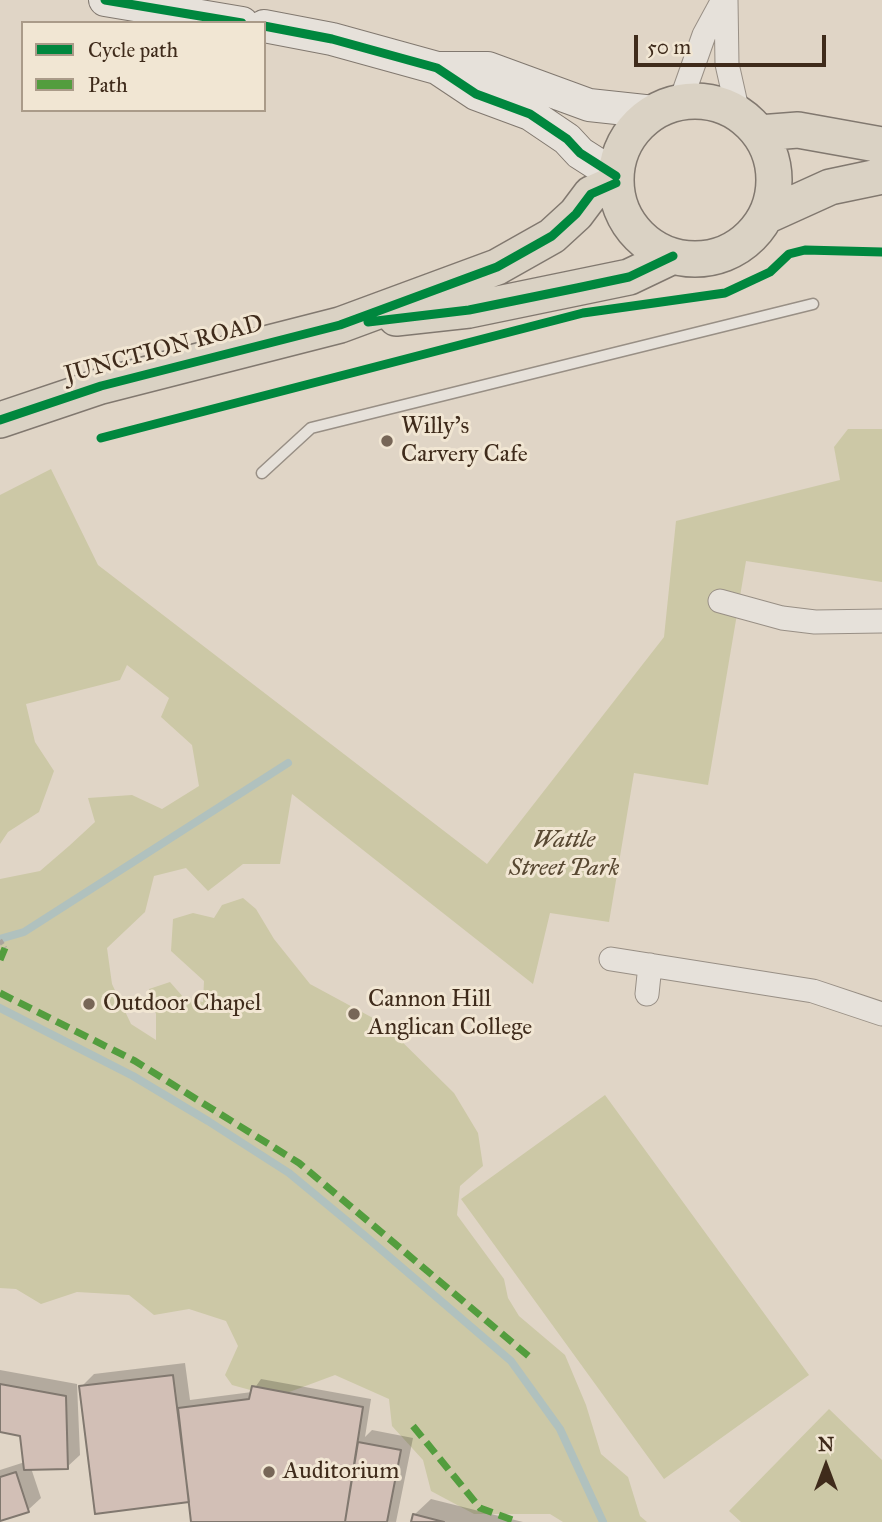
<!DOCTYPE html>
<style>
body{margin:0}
#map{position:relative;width:882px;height:1522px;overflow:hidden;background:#e0d5c6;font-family:"IM FELL Great Primer",serif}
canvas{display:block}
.legend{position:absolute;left:21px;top:21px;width:245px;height:91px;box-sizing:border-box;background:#f1e6d3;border:2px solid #aa9b89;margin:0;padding:9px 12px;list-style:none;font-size:21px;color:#3f2b1b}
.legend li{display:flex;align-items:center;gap:14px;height:35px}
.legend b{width:35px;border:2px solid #aa9b89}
.north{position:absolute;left:791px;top:1431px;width:70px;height:70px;-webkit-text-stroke:5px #f1e6d3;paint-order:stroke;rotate:0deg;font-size:19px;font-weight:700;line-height:28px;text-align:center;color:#3f2b1b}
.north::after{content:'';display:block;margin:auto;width:24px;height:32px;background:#3f2b1b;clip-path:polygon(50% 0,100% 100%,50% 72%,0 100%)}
.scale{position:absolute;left:634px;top:35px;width:192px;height:32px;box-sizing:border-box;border:4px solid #3f2b1b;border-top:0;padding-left:9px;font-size:21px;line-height:24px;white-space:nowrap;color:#3f2b1b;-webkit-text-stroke:5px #f1e6d3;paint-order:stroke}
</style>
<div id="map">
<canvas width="882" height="1522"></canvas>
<ul class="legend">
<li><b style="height:9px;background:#00873e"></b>Cycle path</li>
<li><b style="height:9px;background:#539d3e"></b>Path</li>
</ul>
<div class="north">N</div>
<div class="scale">50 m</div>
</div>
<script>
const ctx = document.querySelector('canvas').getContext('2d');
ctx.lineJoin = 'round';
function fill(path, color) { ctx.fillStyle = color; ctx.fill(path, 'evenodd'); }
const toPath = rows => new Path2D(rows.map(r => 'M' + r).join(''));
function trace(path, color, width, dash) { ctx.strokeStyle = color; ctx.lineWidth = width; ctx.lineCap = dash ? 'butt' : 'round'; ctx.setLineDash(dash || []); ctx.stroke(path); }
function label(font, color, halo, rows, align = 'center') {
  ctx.font = font + ' "IM FELL Great Primer",serif'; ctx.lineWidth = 6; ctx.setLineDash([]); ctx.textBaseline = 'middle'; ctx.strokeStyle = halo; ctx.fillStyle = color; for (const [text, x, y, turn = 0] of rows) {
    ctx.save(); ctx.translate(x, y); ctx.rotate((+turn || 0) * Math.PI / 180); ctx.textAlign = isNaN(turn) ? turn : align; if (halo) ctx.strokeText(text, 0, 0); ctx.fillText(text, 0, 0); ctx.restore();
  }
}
const green = toPath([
 [848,429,882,429,882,582,746,561,708,785,634,773,609,922,550,913,533,984,292,794,280,864,243,864,208,891,186,868,154,876,145,912,107,948,112,984,131,1024,156,1040,156,1014,149,989,170,982,184,998,203,1002,204,981,171,951,173,919,193,913,214,918,222,905,243,898,256,909,274,939,310,984,384,1024,454,1093,478,1133,483,1166,460,1186,457,1215,504,1279,508,1298,519,1316,565,1355,586,1405,601,1454,628,1477,640,1516,647,1522,563,1522,550,1514,474,1514,431,1491,423,1460,392,1426,389,1399,335,1375,276,1397,232,1385,225,1375,238,1346,226,1321,189,1309,154,1315,129,1295,77,1292,41,1304,16,1289,0,1288,0,879,40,871,69,846,95,822,88,798,132,795,162,809,199,786,192,745,161,717,169,698,127,665,120,680,26,704,35,742,54,771,39,812,8,832,0,844,0,495,51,469,98,565,487,864,664,637,676,521,840,480,834,447],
 [605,1095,809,1375,664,1479,461,1199],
 [829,1409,882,1460,882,1522,741,1522,729,1511]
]);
const shadow = toPath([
 [185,1363,190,1400,252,1392,261,1379,371,1399,365,1437,372,1430,413,1438,396,1522,192,1522,190,1500,81,1387,94,1374],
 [0,1370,77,1384,80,1455,67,1467,31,1468,41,1498,28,1510,0,1520,0,1470,25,1462,22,1434,0,1430],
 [431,1499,523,1522,413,1522,414,1515]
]);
const stream = toPath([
 [0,939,24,932,288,763],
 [0,1008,133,1076,208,1121,289,1173,364,1235,511,1361,560,1429,603,1522]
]);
const building = toPath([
 [173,1375,189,1502,95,1514,79,1386,173,1375],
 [0,1384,66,1396,68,1469,24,1470,20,1436,0,1432,0,1384],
 [252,1386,363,1407,345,1522,191,1522,178,1408,249,1399,252,1386],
 [358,1442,401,1450,387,1522,345,1522,358,1442],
 [16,1472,29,1512,0,1521,0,1477,16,1472],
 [413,1514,444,1522,411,1522,413,1514]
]);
const path = toPath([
 [0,940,5,948]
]);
const lane = toPath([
 [262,473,311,428,813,304]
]);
const street = toPath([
 [726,0,727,64,738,113],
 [680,103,704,35,723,0],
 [720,601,782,618,815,622,882,621],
 [611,959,813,991,882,1014],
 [647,994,650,965]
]);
const secondary = toPath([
 [105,0,242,23],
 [264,26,332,39,437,68,488,68,589,105,654,112],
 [437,68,476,94,530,114,567,139,580,153,616,176]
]);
const primary = toPath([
 '616 180a79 79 0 1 1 158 0a79 79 0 1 1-158 0Z',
 [759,133,798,130,882,145],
 [766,216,830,187,882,176],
 [396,318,469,310,629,277,673,256],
 [0,420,101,386,340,325,497,267,552,236,576,214,591,194,616,183]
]);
const quiet = toPath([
 [0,960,5,948],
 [0,993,135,1061,299,1163,532,1359],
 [413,1426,480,1508,518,1522]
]);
const cycleway = toPath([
 [105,0,242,23],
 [264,26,332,39,437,68,476,94,530,114,567,139,580,153,616,176],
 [368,322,469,310,577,288,629,277,673,256],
 [0,420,101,386,340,325,497,267,552,236,576,214,591,194,616,183],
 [101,438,583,313,725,293,770,272,789,254,805,250,882,252]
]);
const markers = [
 [387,441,7,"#776657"],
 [89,1004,7,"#776657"],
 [354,1014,7,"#776657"],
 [269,1472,7,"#776657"]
];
const streetNames = [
 ["JUNCTION ROAD",164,350,-15]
];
const poiNames = [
 ["Willy's",401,427],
 ["Carvery Cafe",401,455],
 ["Cannon Hill",368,1000],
 ["Anglican College",368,1028],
 ["Outdoor Chapel",103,1004],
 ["Auditorium",283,1472]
];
const parkNames = [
 ["Wattle",564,841],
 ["Street Park",564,869]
];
fill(green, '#ccc8a6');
fill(shadow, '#0003');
trace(stream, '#b0c1be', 8);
fill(building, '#d2bfb6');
trace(building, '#81786f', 2);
trace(lane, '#988f85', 13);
trace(street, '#988f85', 25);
trace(secondary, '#81786f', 34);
trace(primary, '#81786f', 38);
trace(path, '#a9a39c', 4.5, [5, 3.5]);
trace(lane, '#e6e1da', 10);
trace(street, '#e6e1da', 23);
trace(secondary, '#e6e1da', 32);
trace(primary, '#dad2c4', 35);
trace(quiet, '#539d3e', 7, [14, 7]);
trace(cycleway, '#00873e', 9);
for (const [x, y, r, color] of markers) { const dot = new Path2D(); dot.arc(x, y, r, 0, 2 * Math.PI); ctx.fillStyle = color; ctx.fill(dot); trace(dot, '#f1e6d3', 2.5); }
label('24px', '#3f2b1b', '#f1e6d3', streetNames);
label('24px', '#3f2b1b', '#f1e6d3', poiNames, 'left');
label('italic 24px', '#584832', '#f1e6d3', parkNames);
</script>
